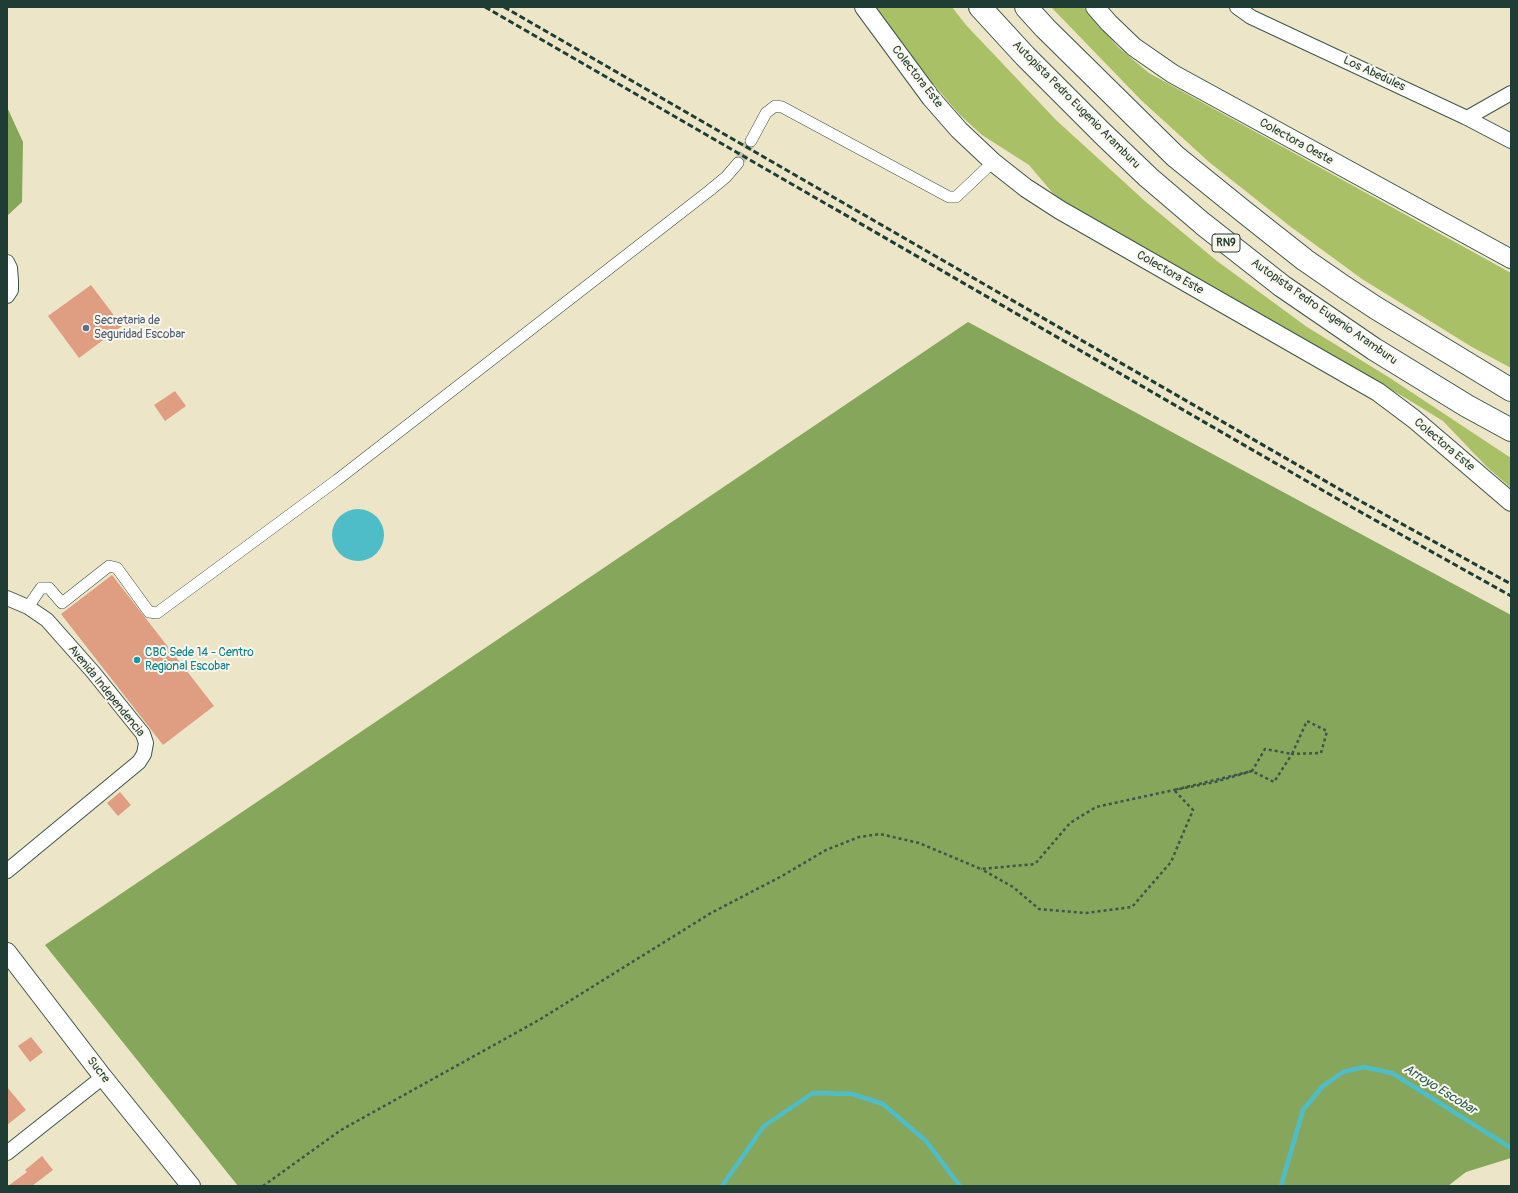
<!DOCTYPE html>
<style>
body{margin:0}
#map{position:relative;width:1518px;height:1193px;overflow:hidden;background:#ede5c8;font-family:Pangolin,sans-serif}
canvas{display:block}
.frame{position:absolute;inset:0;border:8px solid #1f3d34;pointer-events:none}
</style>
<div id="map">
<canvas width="1518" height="1193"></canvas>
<div class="frame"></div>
</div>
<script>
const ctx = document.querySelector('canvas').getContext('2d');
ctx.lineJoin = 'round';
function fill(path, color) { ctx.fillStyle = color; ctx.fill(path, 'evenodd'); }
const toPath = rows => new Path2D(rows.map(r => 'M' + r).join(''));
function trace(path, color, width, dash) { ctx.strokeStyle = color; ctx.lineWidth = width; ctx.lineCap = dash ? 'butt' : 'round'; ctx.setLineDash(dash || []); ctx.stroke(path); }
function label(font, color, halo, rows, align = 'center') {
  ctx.font = font + ' Pangolin,sans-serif'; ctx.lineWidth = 4; ctx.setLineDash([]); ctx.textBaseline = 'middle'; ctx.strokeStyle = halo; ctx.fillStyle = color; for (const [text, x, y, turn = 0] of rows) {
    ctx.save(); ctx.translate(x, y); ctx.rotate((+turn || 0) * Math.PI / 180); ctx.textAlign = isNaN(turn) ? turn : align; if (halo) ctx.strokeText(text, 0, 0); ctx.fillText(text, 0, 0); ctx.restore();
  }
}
const green = toPath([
 [873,7,952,7,966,25,1056,120,1146,202,1217,261,1307,327,1390,378,1511,458,1511,488,1486,466,1443,421,1404,397,1062,204,1029,165,982,135,960,115,915,63],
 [1051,7,1083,7,1118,47,1149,73,1511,273,1511,368,1472,347,1362,279,1291,227,1209,162,1142,101]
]);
const forest = toPath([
 [7,107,23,142,22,202,7,216],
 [968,322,1511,615,1511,1158,1466,1172,1448,1186,238,1186,45,945]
]);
const water = toPath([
 '332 535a26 26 0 1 1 52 0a26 26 0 1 1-52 0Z'
]);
const stream = toPath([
 [722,1186,764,1126,813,1093,852,1094,883,1104,926,1141,960,1186],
 [1281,1186,1303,1110,1323,1086,1343,1072,1364,1067,1392,1073,1511,1148]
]);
const building = toPath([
 [91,285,122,326,79,358,48,316],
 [175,391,186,406,165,421,154,405],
 [112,575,214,706,163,745,61,614],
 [120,792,131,805,118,816,107,803],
 [31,1037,43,1052,30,1062,18,1046],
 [7,1087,26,1110,7,1125],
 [42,1156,53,1170,32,1186,8,1186,27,1172,25,1170]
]);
const pedestrianTunnel = toPath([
 [738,163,751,141]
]);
const path = toPath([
 [263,1186,341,1130,539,1020,711,913,782,876,826,850,859,837,880,834,919,843,981,869,1035,864,1070,823,1096,807,1174,790,1215,782,1252,771,1274,782,1292,754,1321,753,1327,731,1307,721,1292,754,1265,749,1252,771,1174,790,1193,810,1171,862,1132,907,1086,913,1039,909,1013,887,981,869]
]);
const pedestrian = toPath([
 [751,141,766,113,775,106,782,107,949,197,956,197,993,162],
 [28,607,41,588,49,588,62,603,109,566,117,568,149,612,157,613,337,480,709,191,726,177,738,163]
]);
const minor = toPath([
 [1237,7,1251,17,1467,118,1511,141],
 [1467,118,1511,93],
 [7,262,10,268,11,281,11,290,7,296],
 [7,598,28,607,47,620,93,672,143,734,146,743,144,754,139,762,7,871],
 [7,1153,103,1077]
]);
const tertiary = toPath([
 [864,7,931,98,959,130,993,162,1026,188,1060,210,1378,392,1414,419,1511,502],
 [1095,7,1109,23,1134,47,1173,74,1511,259],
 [7,952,103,1077,191,1186]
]);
const motorway = toPath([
 [980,7,1025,56,1102,133,1148,177,1203,224,1282,286,1374,349,1467,406,1511,430],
 [1026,7,1045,28,1175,156,1243,211,1305,260,1344,287,1376,308,1511,390]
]);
const rail = toPath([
 [485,7,1348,505,1511,596],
 [504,7,1353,497,1511,584]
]);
const markers = [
 [86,328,4,"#5c6f8a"],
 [137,660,4,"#0f9aa8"]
];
const shields = [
 [1226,243,28]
];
const shieldNames = [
 ["RN9",1226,243]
];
const streetNames = [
 ["Los Abedules",1374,74,25],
 ["Colectora Este",917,77,52],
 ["Autopista Pedro Eugenio Aramburu",1076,105,45],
 ["Colectora Oeste",1296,142,29],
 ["Colectora Este",1170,273,30],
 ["Autopista Pedro Eugenio Aramburu",1324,312,35],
 ["Colectora Este",1444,445,40],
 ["Avenida Independencia",106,691,51],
 ["Sucre",98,1070,52]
];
const serviceNames = [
 ["Secretaria de",94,321],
 ["Seguridad Escobar",94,335]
];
const cultureNames = [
 ["CBC Sede 14 - Centro",145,653],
 ["Regional Escobar",145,667]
];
const waterNames = [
 ["Arroyo Escobar",1440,1090,32]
];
fill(green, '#a9c066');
fill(forest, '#86a65b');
fill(water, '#4fbdc8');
trace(stream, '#4fbdc8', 4.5);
fill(building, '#df9d82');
trace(pedestrianTunnel, '#c4c3aa', 11, [11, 5.5]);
trace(pedestrian, '#3e564a', 12);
trace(minor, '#3e564a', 16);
trace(tertiary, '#3e564a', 20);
trace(motorway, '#3e564a', 24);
trace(path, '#3e564a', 2.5, [3, 3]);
trace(pedestrian, '#fff', 11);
trace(minor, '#fff', 14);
trace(tertiary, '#fff', 18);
trace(motorway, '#fff', 22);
trace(rail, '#1f3d34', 3, [6, 3]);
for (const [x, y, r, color] of markers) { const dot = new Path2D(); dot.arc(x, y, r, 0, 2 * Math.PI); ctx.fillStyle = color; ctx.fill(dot); trace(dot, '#fbf7ec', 1.5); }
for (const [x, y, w] of shields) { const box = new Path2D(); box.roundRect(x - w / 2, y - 9, w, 18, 3); ctx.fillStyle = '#fbf7ec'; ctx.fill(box); trace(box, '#1f3d34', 1); }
label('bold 11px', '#1f3d34', null, shieldNames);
label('12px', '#1f3d34', '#fbf7ec', streetNames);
label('12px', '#4e5e75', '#fbf7ec', serviceNames, 'left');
label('12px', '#0d838f', '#fbf7ec', cultureNames, 'left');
label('italic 13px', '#2b5d59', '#fbf7ec', waterNames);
</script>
